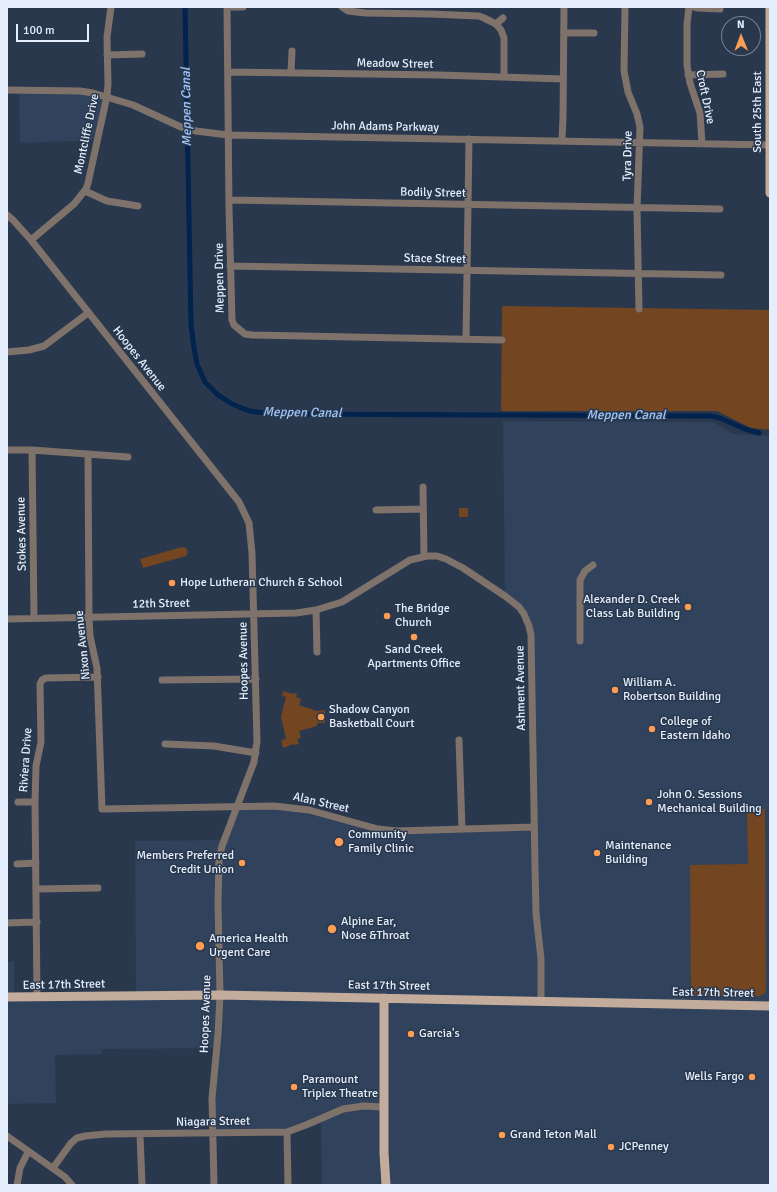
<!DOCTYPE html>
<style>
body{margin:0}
#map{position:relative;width:777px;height:1192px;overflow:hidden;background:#29384d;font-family:Signika,sans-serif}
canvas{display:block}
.frame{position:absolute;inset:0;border:8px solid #e5eefc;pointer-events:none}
.north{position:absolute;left:721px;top:16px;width:40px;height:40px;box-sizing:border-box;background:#29384d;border:1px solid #748193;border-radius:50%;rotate:359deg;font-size:11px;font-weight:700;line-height:16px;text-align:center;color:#e5eefc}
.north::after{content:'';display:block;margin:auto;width:14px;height:18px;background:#fc9d53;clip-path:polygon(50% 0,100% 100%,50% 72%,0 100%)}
.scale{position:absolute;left:16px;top:24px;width:73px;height:18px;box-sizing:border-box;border:2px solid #e5eefc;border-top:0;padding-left:5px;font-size:12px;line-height:14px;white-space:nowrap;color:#e5eefc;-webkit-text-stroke:3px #29384d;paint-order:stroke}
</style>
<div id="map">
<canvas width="777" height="1192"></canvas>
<div class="frame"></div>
<div class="north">N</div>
<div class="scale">100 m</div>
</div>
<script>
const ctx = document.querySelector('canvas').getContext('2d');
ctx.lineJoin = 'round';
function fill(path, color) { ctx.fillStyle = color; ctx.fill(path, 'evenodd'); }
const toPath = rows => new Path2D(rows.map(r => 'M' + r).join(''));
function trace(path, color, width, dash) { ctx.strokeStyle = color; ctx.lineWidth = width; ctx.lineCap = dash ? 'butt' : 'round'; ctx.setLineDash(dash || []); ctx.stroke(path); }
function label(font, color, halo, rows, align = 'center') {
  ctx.font = font + ' Signika,sans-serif'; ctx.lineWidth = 3; ctx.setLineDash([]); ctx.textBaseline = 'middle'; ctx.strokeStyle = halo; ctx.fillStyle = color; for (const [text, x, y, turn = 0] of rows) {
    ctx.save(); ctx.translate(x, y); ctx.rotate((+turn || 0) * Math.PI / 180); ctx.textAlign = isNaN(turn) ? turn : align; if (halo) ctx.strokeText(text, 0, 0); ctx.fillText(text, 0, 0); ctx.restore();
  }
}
const built = toPath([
 [19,90,107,96,97,140,20,143],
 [503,421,713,422,733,434,770,436,770,1185,322,1185,321,1119,296,1129,213,1133,217,1048,102,1049,102,1054,55,1055,56,1103,7,1104,7,962,14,962,14,997,136,996,135,841,224,840,237,806,274,806,378,829,534,827,531,635,524,614,505,596]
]);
const green = toPath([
 [502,306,770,310,770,430,751,428,717,411,501,411],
 [459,508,468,508,468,517,459,517],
 [182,547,186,548,188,552,186,556,143,568,140,559],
 [283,691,293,694,294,693,297,694,296,697,301,699,299,705,317,711,325,710,325,723,317,723,317,726,299,731,301,738,297,739,299,744,295,745,294,744,283,748,281,740,286,739,281,717,286,697,282,696],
 [750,809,765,809,766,989,765,993,760,996,695,996,691,995,690,865,748,864,747,812]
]);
const canal = toPath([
 [185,7,191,325,194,348,197,364,205,382,218,395,232,404,249,411,274,414,711,416,720,418,745,429,759,433]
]);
const minor = toPath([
 [227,7,229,208,232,320,234,325,245,334,252,335,502,340],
 [227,7,243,7],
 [342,7,348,11,365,13,430,14,479,16,484,18,496,24,501,30,504,38,504,77],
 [625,7,624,71,628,92,637,114,640,127,637,209,639,309],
 [689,7,687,24,687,65,690,83,700,113,702,143],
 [694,7,698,8,720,9],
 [496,24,503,18],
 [565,33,594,33],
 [107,55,142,54],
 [228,72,439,75,563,79],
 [291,72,292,51],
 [688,75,723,74],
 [7,90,80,91,93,93,133,105,181,127,196,131,228,135,770,145],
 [562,140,563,117,564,7],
 [85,191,107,201,138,206],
 [229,200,720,209],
 [7,215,13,220,31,240,239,502,249,523,252,553,257,741,254,762,222,846,219,860,218,903,220,995,218,1035,212,1098,214,1185],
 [31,240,74,204,86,189,88,183,107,96,108,84,107,37,111,7],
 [230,266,721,275],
 [466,339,469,139],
 [7,352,29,350,44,346,88,313],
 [7,450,32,450,128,457],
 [32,450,34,618],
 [88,454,89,617,90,636,97,668,102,809,274,806,309,810,378,829,397,831,534,827],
 [423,487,424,556],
 [376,510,423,509],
 [316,610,317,652],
 [7,619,296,613,316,610,342,602,410,560,427,556,437,556,446,559,463,568,505,596,519,607,524,614,529,626,531,635,535,867,536,913,541,959,541,1002],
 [580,641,580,580,585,571,593,565],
 [162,680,256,679],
 [459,740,462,829],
 [165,744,214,746,256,753],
 [18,802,35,802],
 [17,864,36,863],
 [36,889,98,888],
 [7,923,37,922],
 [37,997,35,802,36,766,41,742,40,684,42,680,46,678,98,677],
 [287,1132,288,1185],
 [140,1134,142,1185],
 [7,1136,65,1177,72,1185],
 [53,1168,71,1143,77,1138,85,1136,106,1134,287,1132,306,1125,343,1109,363,1106,384,1107],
 [17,1185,20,1168,28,1152]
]);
const major = toPath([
 [770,7,770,193],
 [7,997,220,995,770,1006],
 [384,998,384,1153,386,1185]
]);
const markers = [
 [172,583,4,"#fc9d53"],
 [688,607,4,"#fc9d53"],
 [387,616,4,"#fc9d53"],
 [414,637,4,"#fc9d53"],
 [615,690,4,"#fc9d53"],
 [321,717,4,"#fc9d53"],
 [652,729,4,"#fc9d53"],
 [649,802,4,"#fc9d53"],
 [339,842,5,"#fc9d53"],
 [597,853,4,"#fc9d53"],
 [242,863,4,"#fc9d53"],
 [332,929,5,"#fc9d53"],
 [200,946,5,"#fc9d53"],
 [411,1034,4,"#fc9d53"],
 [752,1077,4,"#fc9d53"],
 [294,1087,4,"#fc9d53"],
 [502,1135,4,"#fc9d53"],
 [611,1147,4,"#fc9d53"]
];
const streetNames = [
 ["Meadow Street",395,64,1],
 ["Croft Drive",705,97,78],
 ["South 25th East",758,112,-90],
 ["John Adams Parkway",385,127,1],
 ["Montcliffe Drive",87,134,-78],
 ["Tyra Drive",628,156,-89],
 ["Bodily Street",433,193,1],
 ["Stace Street",435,259,1],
 ["Meppen Drive",220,278,-91],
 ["Hoopes Avenue",139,359,52],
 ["Stokes Avenue",22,534,-91],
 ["12th Street",161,604,-1],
 ["Nixon Avenue",83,645,-96],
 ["Hoopes Avenue",244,661,-91],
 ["Ashment Avenue",521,688,-91],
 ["Riviera Drive",26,760,-86],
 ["Alan Street",321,803,13],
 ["East 17th Street",64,985,-1],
 ["East 17th Street",389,986,1],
 ["East 17th Street",713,993,1],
 ["Hoopes Avenue",206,1014,-88],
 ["Niagara Street",213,1122,-1]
];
const poiNames = [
 ["Hope Lutheran Church & School",180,583],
 ["Alexander D. Creek",680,600,"right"],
 ["Class Lab Building",680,614,"right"],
 ["The Bridge",395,609],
 ["Church",395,623],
 ["Sand Creek",414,650,"center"],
 ["Apartments Office",414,664,"center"],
 ["William A.",623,683],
 ["Robertson Building",623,697],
 ["Shadow Canyon",329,710],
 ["Basketball Court",329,724],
 ["College of",660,722],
 ["Eastern Idaho",660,736],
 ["John O. Sessions",657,795],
 ["Mechanical Building",657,809],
 ["Community",348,835],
 ["Family Clinic",348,849],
 ["Maintenance",605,846],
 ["Building",605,860],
 ["Members Preferred",234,856,"right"],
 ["Credit Union",234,870,"right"],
 ["Alpine Ear,",341,922],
 ["Nose &Throat",341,936],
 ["America Health",209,939],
 ["Urgent Care",209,953],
 ["Garcia's",419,1034],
 ["Wells Fargo",744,1077,"right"],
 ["Paramount",302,1080],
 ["Triplex Theatre",302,1094],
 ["Grand Teton Mall",510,1135],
 ["JCPenney",619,1147]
];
const waterNames = [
 ["Meppen Canal",187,107,-91],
 ["Meppen Canal",302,413,1],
 ["Meppen Canal",626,416]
];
fill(built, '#30425c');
fill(green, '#734521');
trace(canal, '#01234d', 5);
trace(minor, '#7e726b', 7);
trace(major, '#c3ac9c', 9);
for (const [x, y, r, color] of markers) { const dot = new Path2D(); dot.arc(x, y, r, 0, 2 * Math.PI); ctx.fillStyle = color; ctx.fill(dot); trace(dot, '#29384d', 1.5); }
label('12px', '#e5eefc', '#29384d', streetNames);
label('12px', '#e5eefc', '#29384d', poiNames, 'left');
label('italic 13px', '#9fc5f8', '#29384d', waterNames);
</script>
